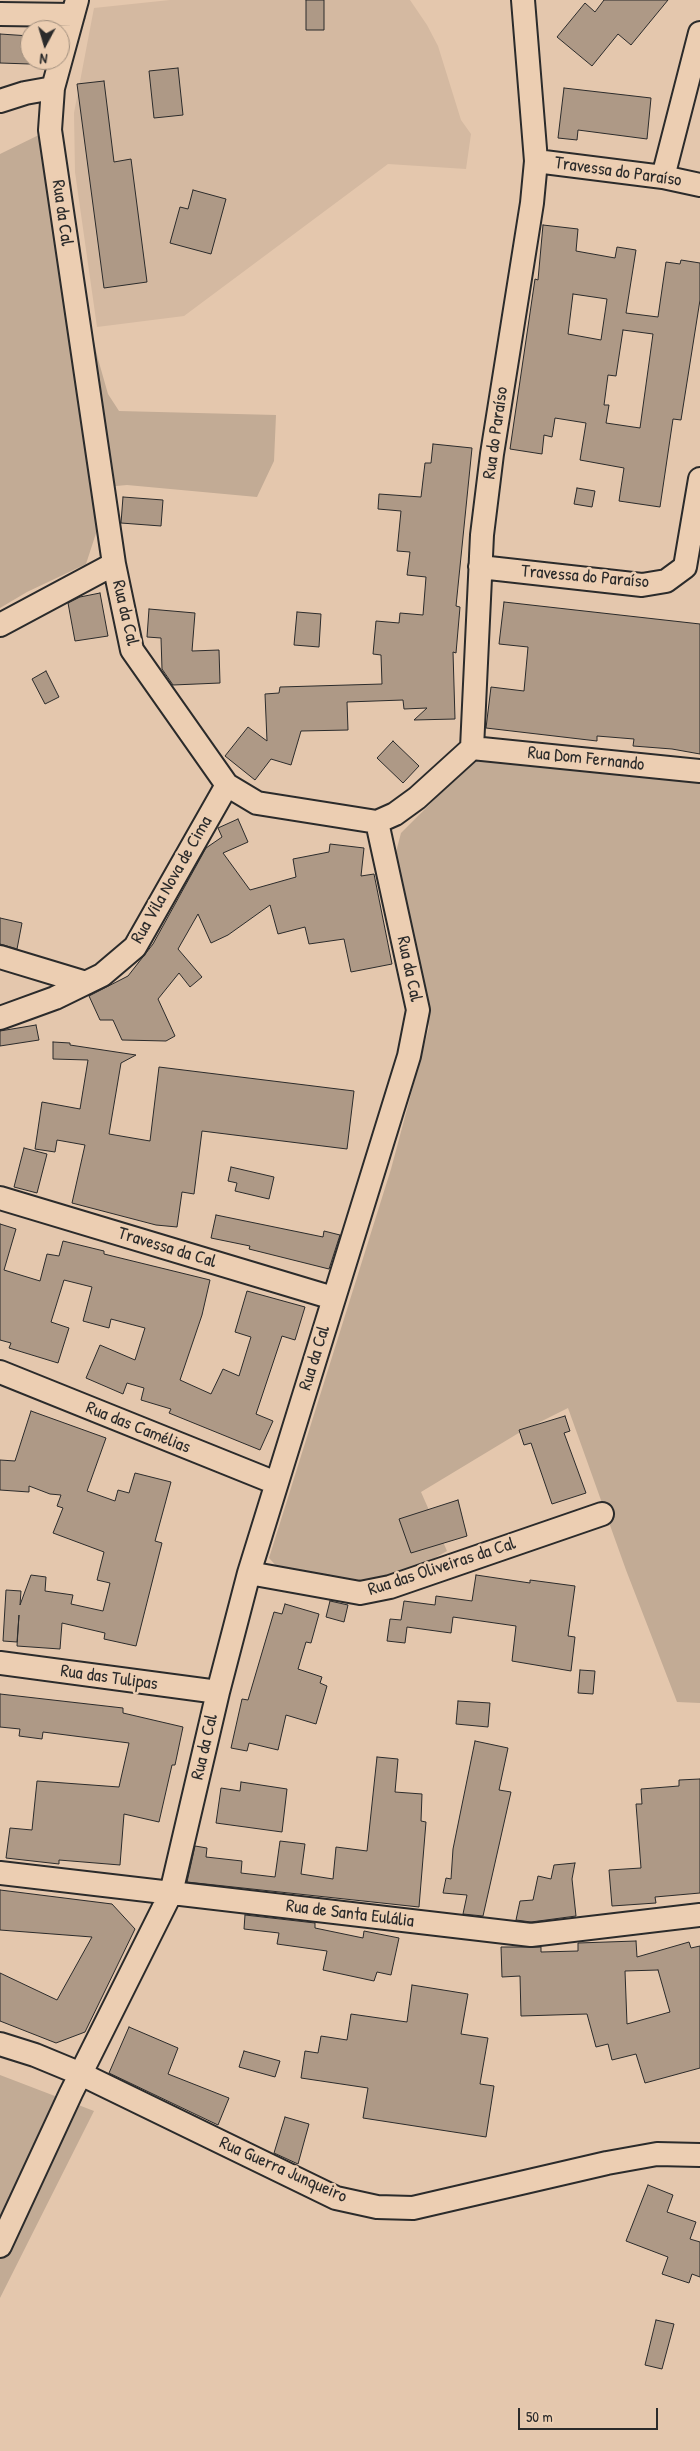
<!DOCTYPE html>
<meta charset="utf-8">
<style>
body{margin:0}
#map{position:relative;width:700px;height:2451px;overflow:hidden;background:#e4c7ad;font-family:"Patrick Hand",sans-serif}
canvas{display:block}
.north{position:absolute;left:20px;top:20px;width:50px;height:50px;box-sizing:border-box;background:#ecceb2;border:1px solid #9f8d7c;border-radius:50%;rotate:186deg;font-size:14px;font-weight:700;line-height:20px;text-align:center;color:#2b2b2b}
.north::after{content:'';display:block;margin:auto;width:18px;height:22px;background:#2b2b2b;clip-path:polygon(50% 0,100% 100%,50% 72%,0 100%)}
.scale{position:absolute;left:518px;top:2408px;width:140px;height:22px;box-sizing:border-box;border:2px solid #2b2b2b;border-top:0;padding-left:6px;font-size:15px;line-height:18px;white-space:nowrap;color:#2b2b2b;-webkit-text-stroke:4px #ecceb2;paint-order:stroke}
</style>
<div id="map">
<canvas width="700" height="2451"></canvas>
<div class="north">N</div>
<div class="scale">50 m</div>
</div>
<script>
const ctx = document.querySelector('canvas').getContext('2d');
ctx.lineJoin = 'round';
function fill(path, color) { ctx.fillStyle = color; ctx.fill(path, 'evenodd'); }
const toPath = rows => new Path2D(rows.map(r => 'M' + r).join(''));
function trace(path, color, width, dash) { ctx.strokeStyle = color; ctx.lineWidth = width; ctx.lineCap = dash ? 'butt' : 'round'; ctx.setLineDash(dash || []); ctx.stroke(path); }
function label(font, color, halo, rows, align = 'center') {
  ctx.font = font + ' "Patrick Hand",sans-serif'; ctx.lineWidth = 5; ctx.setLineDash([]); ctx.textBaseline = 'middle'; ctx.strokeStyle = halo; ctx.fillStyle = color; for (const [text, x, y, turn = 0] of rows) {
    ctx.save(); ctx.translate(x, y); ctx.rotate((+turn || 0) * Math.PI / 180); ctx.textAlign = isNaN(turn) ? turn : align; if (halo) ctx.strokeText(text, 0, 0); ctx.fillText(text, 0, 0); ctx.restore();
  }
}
const built = toPath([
 [170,0,410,0,427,25,438,46,461,120,471,134,466,169,388,164,184,316,97,327,75,172,74,113,94,8]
]);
const green = toPath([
 [45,132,98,359,108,394,119,411,276,415,274,461,257,497,127,485,105,487,100,521,86,564,27,592,0,608,0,154],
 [489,755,700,779,700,1703,677,1702,626,1570,568,1408,522,1431,421,1492,447,1551,385,1586,279,1569,269,1558,391,1169,429,1027,396,852,401,833,470,764],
 [0,2075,94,2111,0,2298]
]);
const building = toPath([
 [306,0,324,0,324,30,306,30,306,0],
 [604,0,668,0,631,45,618,34,592,66,557,37,585,3,595,12,604,0],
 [0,34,30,36,30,64,0,63,0,34],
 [178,68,183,115,154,118,149,71,178,68],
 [104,81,114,162,131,159,147,282,104,288,77,84,104,81],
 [564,88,651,98,647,139,578,130,577,140,558,138,564,88],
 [193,190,226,199,211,254,170,243,180,207,188,209,193,190],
 [543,225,578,229,576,251,615,258,617,247,636,250,626,313,658,317,666,262,680,264,681,260,700,263,700,300,681,420,673,419,660,507,619,501,624,468,580,460,586,423,555,418,552,437,544,435,542,454,510,449,535,279,538,280,543,225],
 [573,294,607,299,601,340,568,334,573,294],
 [623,330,653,334,640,428,606,423,609,405,604,405,608,375,616,376,623,330],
 [433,444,472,448,456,606,460,607,456,653,453,652,455,719,414,720,427,708,404,709,403,700,347,702,348,730,301,731,291,765,271,759,255,780,225,756,248,727,267,741,265,694,279,693,280,687,382,684,381,655,373,654,376,621,399,623,400,613,423,615,426,577,407,575,410,552,397,551,401,511,378,509,379,494,421,497,425,463,431,463,433,444],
 [577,488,595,491,592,507,574,504,577,488],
 [123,497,163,500,161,526,121,523,123,497],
 [100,593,108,636,75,641,68,603,80,597,100,593],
 [504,602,700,624,700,754,672,749,633,746,634,739,597,736,597,741,486,728,491,687,524,691,528,647,499,644,504,602],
 [149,609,195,613,192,651,219,650,220,683,173,685,162,669,161,638,147,637,149,609],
 [297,612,321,614,319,647,294,645,297,612],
 [46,671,59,697,45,704,32,679,46,671],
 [393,741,419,766,403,783,377,758,393,741],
 [238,819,248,842,223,853,250,890,296,877,293,859,329,852,330,844,364,848,361,876,374,874,392,964,351,972,344,939,309,944,305,927,278,934,270,905,228,935,211,943,198,914,178,949,202,977,190,987,179,973,158,999,175,1036,166,1041,122,1040,113,1020,100,1020,89,996,128,976,153,944,206,848,222,837,218,828,238,819],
 [0,918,22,923,17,949,0,944,0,918],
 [36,1025,39,1040,0,1046,0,1031,36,1025],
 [53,1042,70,1043,70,1045,136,1055,121,1063,109,1134,150,1141,159,1067,354,1091,347,1149,202,1131,194,1194,182,1192,177,1227,156,1225,72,1203,85,1145,57,1140,55,1152,35,1149,42,1102,80,1109,88,1060,53,1059,53,1042],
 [24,1148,47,1154,37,1193,14,1187,24,1148],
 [231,1167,274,1177,269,1199,235,1191,237,1183,228,1181,231,1167],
 [216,1215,323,1237,324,1231,340,1235,329,1269,249,1249,250,1246,211,1238,216,1215],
 [0,1224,16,1229,4,1270,40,1281,47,1254,59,1256,63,1241,104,1251,104,1254,210,1280,202,1315,180,1380,211,1394,223,1369,239,1376,251,1337,235,1332,247,1291,305,1307,295,1340,282,1336,256,1414,273,1421,260,1450,169,1413,171,1409,141,1400,144,1388,127,1383,123,1394,86,1378,100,1345,135,1360,145,1328,111,1319,109,1328,83,1321,92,1287,64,1280,51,1322,69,1328,58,1363,9,1348,11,1343,0,1340,0,1224],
 [31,1411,106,1438,87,1491,115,1501,118,1490,129,1493,135,1473,171,1482,155,1541,162,1543,136,1646,104,1639,105,1633,62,1623,60,1649,17,1646,19,1615,17,1642,3,1641,6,1590,21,1591,20,1605,31,1575,46,1577,45,1591,73,1595,71,1604,103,1611,110,1583,97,1580,104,1552,53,1533,63,1508,57,1506,61,1495,50,1494,29,1486,29,1492,0,1490,0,1460,15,1461,31,1411],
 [565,1416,570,1431,564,1433,586,1493,552,1504,531,1443,524,1445,519,1430,565,1416],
 [458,1500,467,1536,411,1553,399,1519,458,1500],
 [476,1575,530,1583,530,1580,575,1586,568,1636,575,1637,571,1671,512,1661,516,1626,453,1617,451,1633,407,1627,405,1643,387,1641,390,1619,401,1620,404,1601,435,1605,436,1596,472,1601,476,1575],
 [330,1601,348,1605,344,1622,326,1617,330,1601],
 [285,1604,319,1614,311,1643,306,1642,298,1669,322,1677,320,1683,327,1686,316,1724,286,1715,278,1750,249,1743,247,1751,231,1748,242,1699,248,1700,274,1612,282,1614,285,1604],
 [580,1670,595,1671,593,1694,578,1693,580,1670],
 [0,1694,123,1708,123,1713,183,1727,175,1765,172,1765,159,1822,124,1814,120,1865,59,1860,59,1864,6,1858,10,1828,32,1830,37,1781,119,1787,129,1743,43,1732,42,1739,19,1736,20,1729,0,1727,0,1694],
 [458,1701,490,1703,488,1727,456,1724,458,1701],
 [475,1741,508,1748,499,1790,511,1792,483,1916,463,1914,467,1895,443,1893,446,1878,451,1879,453,1849,475,1741],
 [377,1757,398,1759,395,1792,422,1794,421,1821,426,1822,419,1907,187,1882,195,1846,207,1848,206,1857,242,1861,241,1873,275,1877,280,1841,305,1844,301,1874,333,1879,336,1847,367,1851,377,1757],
 [700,1779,700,1893,655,1897,656,1903,612,1906,609,1870,641,1868,636,1804,642,1804,641,1789,679,1786,679,1780,700,1779],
 [241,1782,287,1789,282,1832,216,1823,221,1788,240,1791,241,1782],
 [575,1863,572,1879,576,1916,531,1922,516,1920,520,1901,533,1900,538,1876,551,1879,554,1865,575,1863],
 [0,1890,112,1904,135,1929,85,2032,56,2043,0,2021,0,1973,57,2000,92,1937,0,1930,0,1890],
 [245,1915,315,1923,315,1928,363,1938,364,1931,399,1938,391,1975,377,1972,374,1981,323,1970,327,1951,277,1944,279,1933,244,1929,245,1915],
 [636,1941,637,1957,689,1942,691,1948,700,1946,700,2068,645,2083,636,2054,612,2060,608,2044,596,2047,587,2014,521,2016,520,1976,502,1977,501,1947,541,1947,541,1952,578,1951,578,1943,636,1941],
 [658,1970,670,2012,627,2024,625,1971,658,1970],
 [412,1985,468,1994,461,2034,488,2038,480,2084,494,2086,486,2137,363,2118,368,2088,301,2078,305,2051,318,2053,321,2036,347,2040,351,2014,407,2022,412,1985],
 [129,2027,178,2048,168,2074,229,2098,218,2125,109,2073,129,2027],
 [244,2051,280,2061,275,2077,239,2067,244,2051],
 [285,2117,309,2124,298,2164,274,2153,285,2117],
 [648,2185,673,2195,667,2212,696,2222,690,2239,700,2242,700,2277,692,2274,689,2283,662,2274,668,2257,626,2241,648,2185],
 [656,2320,674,2324,662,2369,645,2365,656,2320]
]);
const minor = toPath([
 [0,14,73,15],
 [0,101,25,93,53,88],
 [536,161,663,177,700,185],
 [663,177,700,33],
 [480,567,642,585,666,581,685,567,700,479],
 [0,625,114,564],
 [472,748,700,771],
 [377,822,395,814,417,798,472,748,482,535,492,454,532,203,536,161,523,0],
 [0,957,86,983],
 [0,1018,55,998,102,975,135,947,227,785],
 [0,1198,333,1298],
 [0,1372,276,1483],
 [249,1573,360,1593,390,1587,602,1514],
 [0,1663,218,1692],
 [0,1873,531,1935,700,1915],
 [0,2044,35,2055,81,2074,336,2198,377,2207,413,2208,607,2163,657,2154,700,2155],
 [0,2246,71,2093,171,1893,218,1692,249,1573,409,1056,418,1010,377,822,257,803,227,785,132,650,114,564,50,130,53,88,77,0]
]);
const streetNames = [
 ["Travessa do Paraíso",618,172,8],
 ["Rua da Cal",62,213,82],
 ["Rua do Paraíso",496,433,-82],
 ["Travessa do Paraíso",585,577,5],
 ["Rua da Cal",125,613,77],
 ["Rua Dom Fernando",586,759,6],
 ["Rua Vila Nova de Cima",172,880,-60],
 ["Rua da Cal",409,969,78],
 ["Travessa da Cal",167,1248,17],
 ["Rua da Cal",315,1358,-73],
 ["Rua das Camélias",138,1428,22],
 ["Rua das Oliveiras da Cal",442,1567,-18],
 ["Rua das Tulipas",109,1678,8],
 ["Rua da Cal",205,1747,-77],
 ["Rua de Santa Eulália",350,1914,7],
 ["Rua Guerra Junqueiro",283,2170,24]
];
fill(built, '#d4b9a1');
fill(green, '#c2ab95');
fill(building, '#ae9986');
trace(building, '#2b2b2b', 1);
trace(minor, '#2b2b2b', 26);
trace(minor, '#ecceb2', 22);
label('18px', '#2b2b2b', '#ecceb2', streetNames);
</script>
